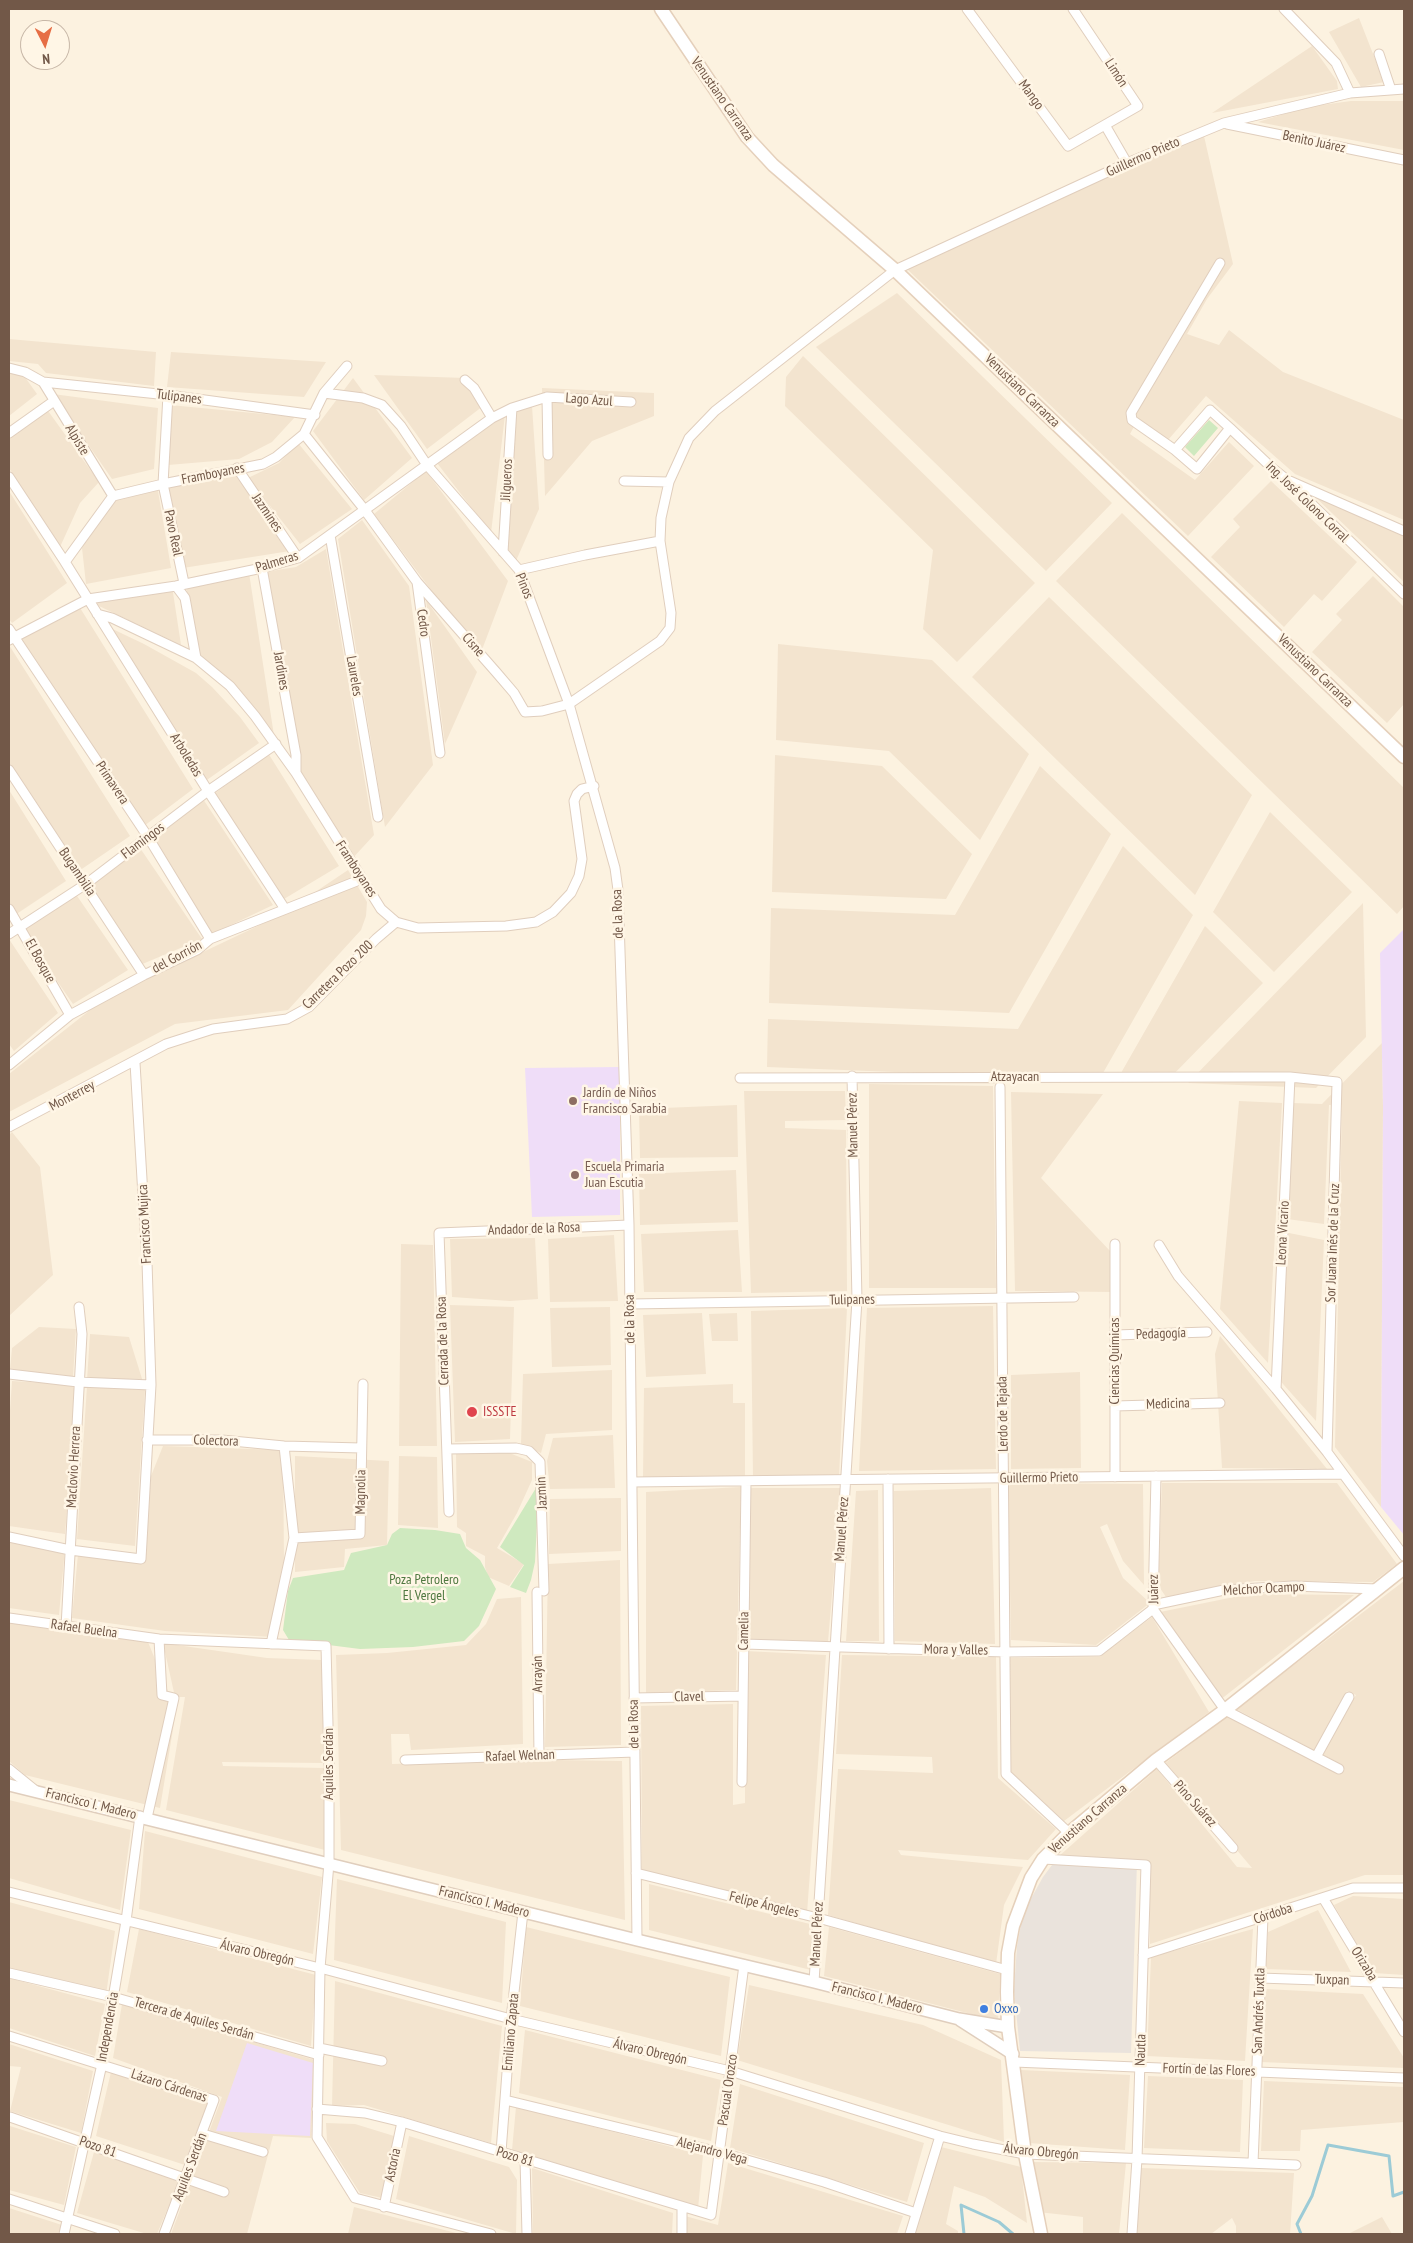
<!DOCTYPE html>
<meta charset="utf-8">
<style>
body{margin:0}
#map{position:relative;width:1413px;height:2243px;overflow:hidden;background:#fcf2e0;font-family:"PT Sans Narrow",sans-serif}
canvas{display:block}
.frame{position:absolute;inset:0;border:10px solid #725848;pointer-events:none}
.north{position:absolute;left:20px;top:20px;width:50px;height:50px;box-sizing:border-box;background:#fff6e6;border:1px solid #c7b7a7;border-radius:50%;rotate:175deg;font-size:14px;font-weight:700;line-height:20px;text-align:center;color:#725848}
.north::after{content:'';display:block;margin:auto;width:18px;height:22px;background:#e66e45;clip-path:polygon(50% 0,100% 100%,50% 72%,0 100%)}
</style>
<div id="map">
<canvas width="1413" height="2243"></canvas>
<div class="frame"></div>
<div class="north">N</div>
</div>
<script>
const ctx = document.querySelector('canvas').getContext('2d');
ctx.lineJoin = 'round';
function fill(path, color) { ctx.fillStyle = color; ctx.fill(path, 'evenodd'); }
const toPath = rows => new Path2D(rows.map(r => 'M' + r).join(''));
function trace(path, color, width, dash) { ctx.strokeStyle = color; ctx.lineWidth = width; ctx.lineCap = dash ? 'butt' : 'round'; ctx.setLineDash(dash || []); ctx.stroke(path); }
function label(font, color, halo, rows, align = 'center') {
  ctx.font = font + ' "PT Sans Narrow",sans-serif'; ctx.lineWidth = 5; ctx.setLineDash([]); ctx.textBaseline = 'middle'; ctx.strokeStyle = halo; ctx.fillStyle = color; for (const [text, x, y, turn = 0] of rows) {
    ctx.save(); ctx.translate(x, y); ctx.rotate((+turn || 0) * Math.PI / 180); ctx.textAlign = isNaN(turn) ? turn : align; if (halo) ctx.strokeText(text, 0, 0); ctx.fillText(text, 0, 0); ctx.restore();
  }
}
const residential = toPath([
 [1359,18,1384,82,1361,87,1329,32],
 [1312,46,1337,81,1338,89,1212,113],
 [1351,101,1404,101,1404,150,1258,122,1307,107],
 [1204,136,1233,264,1207,299,1187,334,1219,345,1229,330,1283,372,1404,420,1404,520,1295,474,1206,396,1168,440,1137,421,1130,434,1195,480,1229,442,1254,466,1188,536,908,270,909,266,1016,215],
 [897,293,1112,503,1046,571,816,347],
 [9,339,156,352,154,386,46,373,38,364,9,361],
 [171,352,326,362,304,397,167,387],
 [803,356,1035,583,957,662,923,629,933,550,785,406,786,377],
 [9,365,17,366,37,394,9,416],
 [374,375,466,378,487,403,427,449],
 [353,378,412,458,364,500,313,431],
 [542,388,654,393,654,416,592,441,545,496],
 [53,394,158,408,154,469,112,479],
 [170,405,295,417,272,442,239,459,168,465],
 [514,405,532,406,539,509,515,563,504,546],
 [46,408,99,482,80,503,60,547,9,468,9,438],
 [505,415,491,533,437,463],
 [298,443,352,509,300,544,248,478,279,463],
 [426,471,508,581,480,655,374,514],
 [236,476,290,551,183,568,166,480],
 [1271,481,1357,562,1322,601,1314,594,1284,627,1211,557,1240,527,1233,519],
 [157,485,171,568,86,584,82,548,92,521,117,493],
 [9,491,67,583,12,623,9,619],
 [1311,493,1404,533,1404,582],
 [1122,513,1404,788,1404,906,1397,914,1056,581],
 [362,520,409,586,433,765,385,827,338,539],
 [326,549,374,835,351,860,295,769,265,572,296,567],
 [249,573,275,742,231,682,197,652,186,587],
 [1373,576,1404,607,1404,704,1387,723,1312,652,1342,620,1336,614],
 [172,586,181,645,99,606,95,599],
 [1049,597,1252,795,1195,895,972,677],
 [426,600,477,672,445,744],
 [77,603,193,789,144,826,20,639],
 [102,624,144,644,196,673,212,687,240,717,259,743,204,782],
 [778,644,932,660,1029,754,980,840,889,751,776,740],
 [9,645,130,836,76,873,9,765],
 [268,753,339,866,284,899,214,794],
 [775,755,882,766,972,854,946,899,772,892],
 [1040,766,1111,834,1009,1013,769,1003,771,908,955,915],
 [9,790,66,881,12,917,9,912],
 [203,799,273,905,212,934,150,842],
 [1270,812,1352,892,1274,972,1213,912],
 [1123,846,1193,915,1099,1080,767,1067,768,1019,1018,1029],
 [140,848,202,939,140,965,83,886],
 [348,870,367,902,366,916,361,930,288,1010,175,1024,9,1112,9,1074,104,999,281,915],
 [75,893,128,970,73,1004,21,929],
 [1363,903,1366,1037,1316,1088,1188,1083],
 [1205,926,1263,983,1166,1082,1117,1080],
 [9,939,58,1013,14,1051,9,1044],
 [1382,1043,1383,1107,1381,1507,1335,1447,1342,1105,1329,1105,1324,1224,1287,1219,1293,1103,1322,1104],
 [869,1084,993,1086,996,1288,869,1288],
 [744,1091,845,1091,846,1120,785,1121,785,1128,846,1130,847,1291,751,1293],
 [1011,1092,1103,1094,1041,1178,1111,1252,1113,1292,1015,1291],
 [1239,1101,1282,1103,1268,1363,1220,1309],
 [737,1105,738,1157,640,1158,639,1109],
 [12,1132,40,1167,53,1275,9,1316,9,1135],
 [736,1170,738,1222,640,1225,639,1174],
 [738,1230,742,1292,644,1292,641,1234],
 [1289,1233,1324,1240,1316,1421,1275,1375],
 [614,1235,618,1301,550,1302,548,1239],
 [535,1238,538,1299,510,1301,452,1297,450,1239],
 [401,1244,433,1245,437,1446,399,1446],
 [450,1305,514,1307,510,1439,455,1442],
 [993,1306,996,1469,859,1471,867,1308],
 [610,1307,611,1365,552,1367,550,1308],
 [847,1308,839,1477,753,1478,751,1311],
 [702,1313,706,1374,646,1377,643,1315],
 [737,1313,738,1341,712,1341,709,1314],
 [39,1327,76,1329,73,1377,10,1370,12,1348],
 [90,1334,129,1337,143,1382,87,1380],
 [1220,1336,1327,1469,1222,1468,1215,1354],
 [612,1370,612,1430,546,1434,541,1453,521,1444,523,1374],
 [1080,1372,1081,1468,1011,1469,1011,1375],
 [12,1381,77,1385,65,1534,9,1526,9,1425],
 [733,1384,733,1403,745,1403,745,1478,643,1479,644,1388],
 [87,1386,145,1390,135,1546,77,1539],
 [613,1435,615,1488,550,1489,547,1461,553,1438],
 [163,1446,283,1450,284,1563,273,1637,165,1631,72,1618,78,1554,144,1563,151,1476],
 [456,1452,507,1452,532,1462,532,1480,517,1513,497,1548,524,1564,509,1586,488,1577,485,1567,485,1556,466,1546,466,1533,457,1527],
 [295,1456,389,1461,387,1545,345,1549,344,1567,295,1572],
 [399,1456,437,1457,438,1528,398,1525],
 [1008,1483,1143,1484,1144,1585,1123,1561,1107,1524,1100,1527,1123,1578,1150,1603,1096,1645,1011,1640],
 [1162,1483,1337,1483,1397,1564,1373,1582,1255,1581,1166,1597,1158,1585],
 [741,1487,736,1690,646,1693,646,1492],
 [750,1488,841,1488,828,1642,749,1640],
 [991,1488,995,1644,895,1641,894,1491],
 [878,1490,879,1641,846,1641,856,1491],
 [621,1498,621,1551,549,1554,550,1499],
 [9,1541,65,1548,59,1615,9,1608],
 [620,1560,621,1745,545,1747,548,1564],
 [1404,1581,1404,1875,1365,1875,1150,1944,1150,1862,1058,1857,1157,1769,1237,1867,1252,1868,1164,1764,1228,1716,1339,1774,1343,1766,1321,1754,1356,1695,1347,1691,1315,1751,1236,1709],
 [1249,1594,1354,1595,1220,1700,1160,1612],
 [521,1597,523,1744,411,1750,409,1734,391,1734,392,1764,553,1760,622,1761,625,1920,341,1850,336,1655,387,1653,466,1645,486,1624,497,1599],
 [1152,1617,1209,1712,1064,1821,1011,1772,1010,1658,1099,1657],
 [9,1621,148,1642,176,1711,160,1808,25,1775,9,1761],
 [163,1643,267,1658,322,1660,324,1763,222,1762,223,1766,324,1768,325,1850,166,1810,185,1697,175,1697],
 [745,1651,826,1655,807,1913,642,1870,641,1706,733,1704,733,1805,745,1803],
 [842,1655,996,1657,998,1778,1056,1829,1028,1860,898,1850,901,1855,1023,1867,1004,1905,996,1964,828,1915,838,1769,933,1773,932,1757,836,1754],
 [9,1800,131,1830,120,1910,9,1878],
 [145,1831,322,1877,313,1954,139,1909],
 [337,1879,506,1922,502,2003,334,1960],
 [649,1884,814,1925,811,1970,649,1930],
 [1353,1896,1404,1899,1404,1975,1374,1973,1334,1905],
 [9,1902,115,1931,106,1995,9,1969],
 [1318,1910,1351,1972,1265,1969,1268,1932],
 [526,1927,730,1977,721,2056,520,2006],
 [829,1927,1000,1974,998,2021,824,1976],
 [139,1929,316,1975,311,2046,127,1992],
 [1253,1929,1245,2061,1147,2056,1151,1957],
 [9,1978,105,2004,95,2056,9,2028],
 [335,1981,502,2026,491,2143,364,2105,332,2106],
 [749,1985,923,2025,1001,2060,1004,2142,737,2060],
 [1265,1989,1363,1994,1404,2058,1404,2068,1261,2062],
 [122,2004,315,2060,311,2138,273,2136,247,2234,171,2234,222,2097,113,2058],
 [525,2030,721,2080,711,2141,519,2093],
 [9,2044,93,2071,81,2133,10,2111,21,2067,9,2066],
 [1021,2070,1130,2075,1125,2150,1029,2143],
 [111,2072,208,2104,185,2165,96,2136],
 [1148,2076,1243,2080,1240,2152,1144,2148],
 [1264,2081,1404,2087,1404,2122,1301,2130,1300,2151,1261,2151],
 [740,2084,924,2143,907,2202,730,2148],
 [516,2107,703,2155,698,2209,512,2150],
 [326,2123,355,2124,394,2136,382,2198,360,2193,327,2141],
 [10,2126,76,2147,64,2205,9,2190],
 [409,2136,509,2167,517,2180,516,2234,396,2199],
 [941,2147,1021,2167,1027,2223,985,2197,954,2186,946,2224,958,2231,958,2234,915,2234],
 [94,2152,179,2181,157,2234,147,2234,77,2213],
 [1031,2162,1126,2163,1119,2234,1083,2234,1083,2217,1038,2212],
 [728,2163,903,2216,897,2234,685,2234,685,2216,718,2225],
 [532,2168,673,2213,672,2234,533,2234],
 [1141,2168,1294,2173,1290,2234,1236,2234,1236,2226,1232,2218,1211,2234,1137,2234],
 [354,2207,460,2234,348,2234],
 [9,2208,62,2225,58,2234,9,2234],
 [1382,2217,1392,2234,1348,2234]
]);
const industrial = toPath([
 [1058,1857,1137,1861,1131,2053,1020,2051,1014,1991,1017,1946,1023,1913,1043,1877]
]);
const education = toPath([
 [1404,929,1404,1535,1381,1507,1383,1107,1380,953],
 [620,1067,620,1215,532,1217,525,1068],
 [247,2043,313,2063,310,2136,216,2131]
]);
const green = toPath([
 [1209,420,1218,428,1194,456,1185,447],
 [539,1483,535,1562,531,1580,526,1593,510,1587,524,1565,500,1547],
 [400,1528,435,1530,460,1534,466,1548,480,1560,496,1589,479,1626,464,1641,413,1647,360,1649,289,1640,283,1630,288,1591,293,1578,344,1570,351,1553,387,1545,392,1534]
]);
const stream = toPath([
 [964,2234,961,2205,999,2222,1013,2234],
 [1301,2234,1297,2224,1312,2196,1328,2145,1389,2156,1393,2196,1404,2192]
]);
const minor = toPath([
 [967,9,1068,146,1138,106,1073,9],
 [1284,9,1336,63,1350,93],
 [1379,54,1391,90],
 [1227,124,1404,160],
 [1105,125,1127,163],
 [9,368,25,372,43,382,168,395,315,415],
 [465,380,474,388,492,418],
 [43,382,113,496],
 [324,393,363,398,382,405,401,426,427,465,519,570,569,704,615,868,618,890,629,1225,637,1940],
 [168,395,163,484,184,583],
 [547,397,548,455],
 [1230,428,1197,469,1175,450,1210,410,1230,428,1271,467,1286,479,1404,594],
 [9,433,54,401],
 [304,434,364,509,417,582,440,753],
 [1175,450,1132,420,1131,413,1220,263],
 [237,468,298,558],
 [9,477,65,562,208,791,285,909],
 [624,481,669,482],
 [1290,481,1404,531],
 [330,535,378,817],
 [503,552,512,408],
 [65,562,113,496,163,484,263,464,276,457,304,434,324,393,347,366],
 [262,568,296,755,296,773],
 [519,570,585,555,660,541],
 [417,582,496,672,514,693,525,712,542,711,569,704,660,641,670,628,671,613,660,541,661,518,669,482,689,438,715,411,895,270,1127,163,1224,123,1350,93,1404,89],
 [176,586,185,598,196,658],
 [97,614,112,618,196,658,230,686,255,716,296,773,381,909,396,922,418,928,506,926,536,922,553,912,571,893,579,876,582,859,574,801,577,794,582,789,594,786],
 [9,629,148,837,210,939],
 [9,640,88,599,176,586,262,568,298,558,492,418,512,408,547,397,631,402],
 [9,770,144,975],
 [9,909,70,1015],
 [9,934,86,884,208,791,276,744],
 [9,1065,70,1015,144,975,197,950,210,939,362,879],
 [740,1078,1253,1077,1290,1077,1337,1082,1327,1452],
 [1000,1087,1006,1774,1069,1833],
 [9,1127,166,1044,213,1029,287,1019,309,1007,376,939,396,922],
 [1159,1245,1178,1276,1276,1389,1327,1452,1404,1556],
 [630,1304,1074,1297],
 [1115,1335,1207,1332],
 [9,1374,78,1382,151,1385],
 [1276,1389,1290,1077],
 [1115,1406,1220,1403],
 [147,1440,222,1440,284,1446,361,1448],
 [447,1449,516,1448,529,1451,540,1462,544,1591],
 [1156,1476,1153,1609,1225,1710,1339,1769],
 [1115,1477,1115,1244],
 [888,1479,889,1649],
 [632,1482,1343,1474],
 [449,1512,439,1233,629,1225],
 [9,1537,70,1550,141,1559,151,1385,147,1262,135,1063],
 [294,1538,360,1534,363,1384],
 [537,1592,539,1756],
 [1153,1605,1224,1590,1293,1586,1377,1589],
 [9,1618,159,1639,326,1646,329,1764,329,1863,320,1968,317,2137,355,2198,491,2234],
 [66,1627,82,1334,79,1307],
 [271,1644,294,1538,284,1446],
 [744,1644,1005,1652,1099,1651,1153,1609],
 [634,1698,743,1696],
 [1316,1757,1349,1697],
 [405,1760,635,1752],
 [1156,1760,1233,1848],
 [9,1769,36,1791],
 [742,1782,746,1481],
 [147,1818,174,1698,162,1695,159,1639],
 [1043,1859,1146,1865,1137,2159,1132,2234],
 [636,1873,818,1918,1007,1970],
 [9,1892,320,1968,511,2019,730,2071,940,2136,973,2144,1025,2154,1296,2165],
 [1323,1898,1404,2032],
 [1143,1955,1353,1888,1404,1888],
 [9,1973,113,1997,319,2055],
 [1260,1978,1404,1983],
 [814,1982,857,1300,852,1076],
 [9,2036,214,2100,164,2234],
 [319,2048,382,2061],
 [1014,2062,1404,2078],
 [505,2100,719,2152,824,2182,916,2213],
 [317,2109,365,2113,402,2122,711,2215,744,1965],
 [10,2117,224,2192],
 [203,2134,263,2152],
 [501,2152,511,2019,523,1912],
 [525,2160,527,2234],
 [1253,2163,1263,1917],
 [9,2199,115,2234],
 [384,2207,402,2122],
 [64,2234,102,2064,126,1921,140,1816],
 [682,2234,682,2208],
 [910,2234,940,2136]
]);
const tertiary = toPath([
 [9,1785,637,1940,814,1982,959,2019,1008,2027],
 [960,2020,1013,2054]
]);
const secondary = toPath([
 [661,9,747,137,773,165,895,270,1404,757],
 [1041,2234,1025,2154,1008,2027,1007,1992,1008,1953,1013,1926,1031,1878,1043,1859,1069,1833,1156,1760,1225,1710,1404,1568]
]);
const markers = [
 [573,1101,5,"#8d6e63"],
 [575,1175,5,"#8d6e63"],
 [472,1412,6,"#e0444e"],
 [984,2009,5,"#3f7fe0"]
];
const streetNames = [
 ["Limón",1116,73,57],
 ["Mango",1031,95,54],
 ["Venustiano Carranza",722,99,55],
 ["Benito Juárez",1314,142,12],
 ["Guillermo Prieto",1143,157,-24],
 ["Venustiano Carranza",1022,391,44],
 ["Tulipanes",179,397,7],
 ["Lago Azul",589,400,4],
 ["Alpiste",77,440,59],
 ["Framboyanes",213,474,-11],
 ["Jilgueros",507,480,-87],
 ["Ing. José Colono Corral",1307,502,44],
 ["Jazmines",267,513,56],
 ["Pavo Real",173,533,78],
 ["Palmeras",277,562,-17],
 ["Pinos",524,586,68],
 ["Cedro",423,623,82],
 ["Cisne",473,645,49],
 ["Jardines",281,671,80],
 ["Venustiano Carranza",1315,671,44],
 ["Laureles",354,676,80],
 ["Arboledas",186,755,58],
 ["Primavera",112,783,56],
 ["Flamingos",143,841,-37],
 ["Framboyanes",356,869,57],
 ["Bugambilia",77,872,56],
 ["de la Rosa",618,914,-92],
 ["del Gorrión",177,957,-28],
 ["El Bosque",40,961,61],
 ["Carretera Pozo 200",338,975,-44],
 ["Atzayacan",1015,1077],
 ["Monterrey",72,1096,-28],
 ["Manuel Pérez",853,1125,-91],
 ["Francisco Mujica",145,1224,-93],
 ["Andador de la Rosa",534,1229,-2],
 ["Leona Vicario",1283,1233,-87],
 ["Sor Juana Inés de la Cruz",1333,1243,-88],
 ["Tulipanes",852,1300,-1],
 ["de la Rosa",630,1319,-91],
 ["Pedagogía",1161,1334,-2],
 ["Cerrada de la Rosa",443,1341,-92],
 ["Ciencias Químicas",1115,1361,-90],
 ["Medicina",1168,1404,-2],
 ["Lerdo de Tejada",1003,1414,-91],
 ["Colectora",216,1441,2],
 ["Maclovio Herrera",74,1467,-87],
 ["Guillermo Prieto",1039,1478,-1],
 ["Magnolia",361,1492,-89],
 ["Jazmín",542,1493,-93],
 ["Manuel Pérez",842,1529,-86],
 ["Juárez",1154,1589,-91],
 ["Melchor Ocampo",1264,1589,-3],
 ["Rafael Buelna",84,1629,8],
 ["Camelia",744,1631,-89],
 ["Mora y Valles",956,1650,1],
 ["Arrayán",538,1674,-91],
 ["Clavel",689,1697,-1],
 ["de la Rosa",634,1724,-91],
 ["Rafael Welnan",520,1756,-2],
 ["Aquiles Serdán",329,1764,-90],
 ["Francisco I. Madero",91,1804,14],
 ["Pino Suárez",1195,1804,48],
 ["Venustiano Carranza",1088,1819,-41],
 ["Francisco I. Madero",484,1902,14],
 ["Felipe Ángeles",764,1905,14],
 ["Córdoba",1273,1914,-18],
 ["Manuel Pérez",817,1934,-87],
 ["Álvaro Obregón",257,1953,13],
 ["Orizaba",1364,1964,58],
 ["Tuxpan",1332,1980,2],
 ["Francisco I. Madero",877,1998,14],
 ["San Andrés Tuxtla",1259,2011,-88],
 ["Tercera de Aquiles Serdán",194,2019,16],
 ["Independencia",108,2027,-80],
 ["Emiliano Zapata",511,2032,-85],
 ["Nautla",1141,2050,-88],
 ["Álvaro Obregón",650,2052,13],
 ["Fortín de las Flores",1209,2070,2],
 ["Lázaro Cárdenas",169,2086,18],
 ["Pascual Orozco",728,2090,-82],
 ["Pozo 81",98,2147,19],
 ["Alejandro Vega",712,2151,15],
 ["Álvaro Obregón",1041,2152,5],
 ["Pozo 81",515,2157,17],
 ["Astoria",393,2165,-78],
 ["Aquiles Serdán",190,2167,-69]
];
const educationNames = [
 ["Jardín de Niños",583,1093],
 ["Francisco Sarabia",583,1109],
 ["Escuela Primaria",585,1167],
 ["Juan Escutia",585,1183]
];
const healthNames = [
 ["ISSSTE",483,1412]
];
const parkNames = [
 ["Poza Petrolero",424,1580],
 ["El Vergel",424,1596]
];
const shopNames = [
 ["Oxxo",994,2009]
];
fill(residential, '#f3e4cf');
fill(industrial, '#eae3dc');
fill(education, '#efddf8');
fill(green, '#cfe9bf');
trace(stream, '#9ccbd6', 3);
trace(minor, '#e0cebd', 11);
trace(tertiary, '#e0cebd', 14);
trace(secondary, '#e5d0bb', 15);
trace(minor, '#fff', 9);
trace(tertiary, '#fff', 11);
trace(secondary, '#fff', 12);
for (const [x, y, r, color] of markers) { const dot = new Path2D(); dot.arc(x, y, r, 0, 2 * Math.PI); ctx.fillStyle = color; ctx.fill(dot); trace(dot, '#fff6e6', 2); }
label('14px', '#725848', '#fff6e6', streetNames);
label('14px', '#785e54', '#fff6e6', educationNames, 'left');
label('14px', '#be3a42', '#fff6e6', healthNames, 'left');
label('14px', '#4f7840', '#fff6e6', parkNames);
label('14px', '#366cbe', '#fff6e6', shopNames, 'left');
</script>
